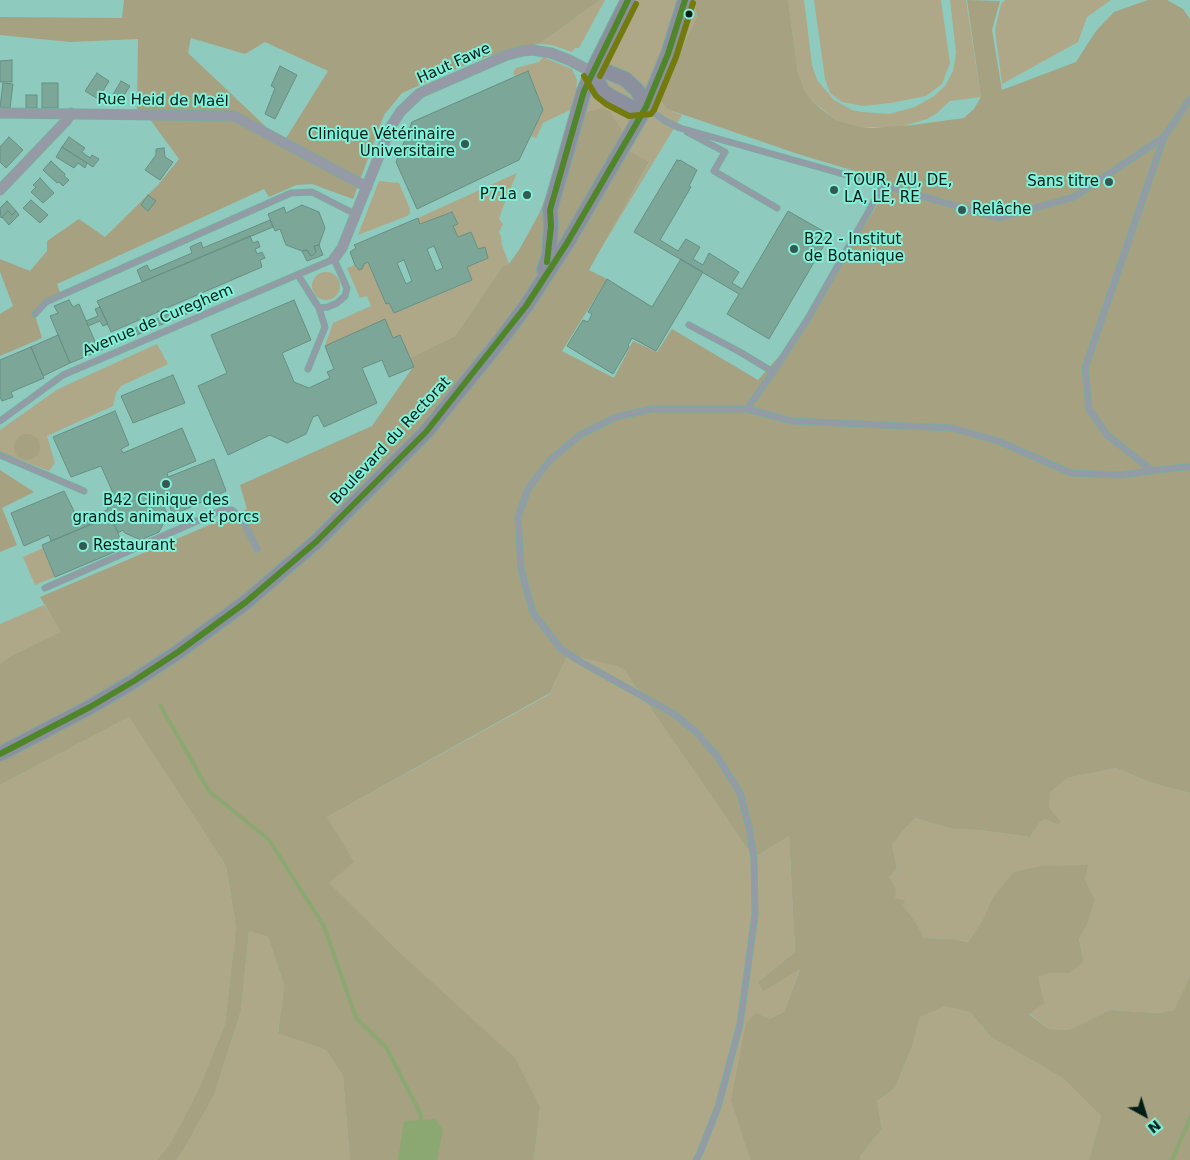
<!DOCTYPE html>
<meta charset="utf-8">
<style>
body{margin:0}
#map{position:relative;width:1190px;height:1160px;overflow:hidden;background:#8ecabd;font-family:"DejaVu Sans",sans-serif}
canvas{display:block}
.north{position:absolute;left:1120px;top:1090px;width:50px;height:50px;-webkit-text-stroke:4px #83f0d9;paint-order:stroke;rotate:141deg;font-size:14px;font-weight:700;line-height:20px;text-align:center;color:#001e18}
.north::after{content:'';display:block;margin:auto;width:18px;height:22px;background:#001e18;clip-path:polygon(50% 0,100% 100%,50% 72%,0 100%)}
</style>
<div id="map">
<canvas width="1190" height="1160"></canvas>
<div class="north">N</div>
</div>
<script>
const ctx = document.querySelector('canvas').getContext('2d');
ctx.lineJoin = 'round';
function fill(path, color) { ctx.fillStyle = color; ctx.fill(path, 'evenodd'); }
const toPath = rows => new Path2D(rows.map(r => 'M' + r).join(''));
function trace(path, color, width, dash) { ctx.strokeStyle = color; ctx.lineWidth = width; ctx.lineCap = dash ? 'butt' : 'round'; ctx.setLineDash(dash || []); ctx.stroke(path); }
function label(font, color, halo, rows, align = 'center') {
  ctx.font = font + ' "DejaVu Sans",sans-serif'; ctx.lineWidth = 4; ctx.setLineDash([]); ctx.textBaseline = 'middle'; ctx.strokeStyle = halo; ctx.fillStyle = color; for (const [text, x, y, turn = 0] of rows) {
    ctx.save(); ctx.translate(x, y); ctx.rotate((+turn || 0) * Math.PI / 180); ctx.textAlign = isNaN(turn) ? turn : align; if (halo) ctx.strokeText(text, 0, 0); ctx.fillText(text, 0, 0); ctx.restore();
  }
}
const green = toPath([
 [600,0,605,0,579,48,575,48,572,52,552,45,539,44],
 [628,0,694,0,697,16,661,93,667,109,682,115,588,270,649,163,617,145,577,115],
 [788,0,804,0,812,65,817,80,834,100,852,110,862,112,889,114,915,107,934,96,945,86,953,71,956,53,950,0,966,0,981,97,950,101,937,113,927,119,900,127,861,127,836,120,812,101,804,89,798,73],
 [814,0,941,0,950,63,942,84,926,96,891,103,863,106,842,102,830,93,825,79],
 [1005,0,1111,0,1087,17,1078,42,1002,84,995,30,1001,4],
 [543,57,572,69,577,80,576,92,572,109,543,123,536,138,531,136,543,110,528,71,515,76,513,73,516,68,539,62],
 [517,173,503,207,499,219,503,224,499,232,501,237,502,245,509,264,502,267,455,336,410,358,393,338,385,320,325,346,333,323,371,306,367,296,360,298,347,268,355,265,359,270,362,269,364,264,368,262,386,304,389,303,394,313,472,280,467,267,488,258,485,247,478,249,471,232,458,237,453,226,458,224,452,212,420,224,418,218],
 [379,181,399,183,410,209,410,213,407,216,358,235],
 '312 286a14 14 0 1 1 28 0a14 14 0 1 1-28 0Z',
 [157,344,168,364,121,386,116,393,113,406,47,436,55,463,49,471,0,452,0,430,58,389],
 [43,548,55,577,35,585,23,557],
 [44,605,62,632,11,656,0,664,0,624],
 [568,653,619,667,625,671,754,858,789,836,795,952,758,982,763,990,800,968,784,1012,769,1019,731,1101,750,1160,534,1160,540,1107,399,952,328,883,327,817,550,694],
 [129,717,226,866,236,927,225,1024,198,1091,171,1142,157,1160,0,1160,0,785],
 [1116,768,1152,783,1190,793,1190,977,1175,1010,1159,1013,1110,1010,1071,1030,1049,1029,1029,1013,1037,977,1050,973,1070,973,1084,962,1079,939,1087,925,1095,900,1085,880,1087,865,1068,866,993,897,982,921,968,942,952,939,924,938,917,924,903,905,895,898,889,876,897,868,892,845,902,832,915,818,952,829,979,830,1030,837,1040,822,1045,819,1058,825,1048,808,1050,791,1067,778],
 [249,931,268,937,284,985,278,1032,326,1050,343,1076,350,1160,176,1160,184,1149,214,1095,241,1011],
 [945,1005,970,1012,991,1037,1063,1078,1101,1116,1089,1160,860,1160,860,1156,882,1129,877,1101,895,1088,912,1047,920,1017]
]);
const forest = toPath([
 [124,0,600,0,539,44,520,47,479,59,402,93,384,115,353,199,312,184,296,185,269,197,264,189,57,284,60,293,44,301,34,312,42,338,0,356,0,314,13,306,0,272,0,259,30,271,47,251,47,241,79,219,105,237,158,185,179,159,144,111,137,110,138,39,70,42,0,35,0,17,122,18],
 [191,38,245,54,265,42,328,71,283,143,188,53],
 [694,0,788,0,798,73,804,89,812,101,821,109,836,120,861,127,872,128,913,125,964,118,974,109,981,97,967,0,1000,1,992,30,1002,90,1076,62,1096,31,1114,12,1148,0,1167,0,1183,9,1190,19,1190,793,1152,783,1116,768,1067,778,1050,792,1049,808,1061,822,1058,825,1045,819,1040,822,1030,837,979,830,952,829,915,818,902,832,892,845,897,868,889,877,896,890,895,898,905,900,903,905,917,924,924,938,952,939,968,942,982,921,993,897,1014,872,1041,866,1088,865,1085,880,1095,900,1087,925,1079,939,1084,962,1070,973,1050,973,1038,977,1044,1003,1029,1014,1049,1029,1070,1030,1110,1010,1159,1013,1174,1010,1190,977,1190,1160,1089,1160,1101,1116,1063,1078,991,1037,970,1012,945,1006,920,1017,912,1047,895,1088,877,1101,882,1129,860,1156,860,1160,750,1160,731,1101,746,1023,756,1013,769,1019,784,1012,800,969,763,991,758,982,795,952,789,836,754,858,625,671,619,667,568,654,550,693,327,817,354,862,329,883,399,952,515,1058,540,1107,534,1160,350,1160,343,1076,326,1050,278,1033,284,985,268,937,249,931,241,1011,214,1095,184,1149,176,1160,157,1160,171,1142,198,1091,225,1024,236,927,226,866,129,717,0,785,0,664,11,656,61,632,40,597,247,509,240,485,372,426,413,367,410,358,455,336,502,267,509,264,519,250,539,214,577,115,602,108,610,112,622,131,617,145,649,162,589,270,607,279,562,351,614,378,633,341,657,352,672,329,758,380,797,336,891,182,798,154,667,109,662,102,661,93,697,16],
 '14 447a13 13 0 1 1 26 0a13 13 0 1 1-26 0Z',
 [0,470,34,492,2,508,17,545,0,552]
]);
const water = toPath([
 [435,1119,443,1130,437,1160,398,1160,404,1121]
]);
const stream = toPath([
 [160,705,209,791,269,840,324,926,356,1018,386,1047,421,1115,420,1124],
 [1172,1160,1190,1118]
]);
const building = toPath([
 [12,60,12,82,0,82,0,61,12,60],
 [280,66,297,75,275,119,265,114,275,88,271,86,280,66],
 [528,71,543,110,519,160,417,209,396,162,412,122,528,71],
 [97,73,109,81,98,99,85,91,97,73],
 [121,81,130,86,119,103,111,98,121,81],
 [3,83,13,84,10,108,0,107,3,83],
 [42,83,58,83,58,108,42,108,42,83],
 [26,95,37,95,37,108,26,108,26,95],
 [9,137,23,150,6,168,0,162,0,147,9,137],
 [69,137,85,148,82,152,90,158,92,155,99,159,93,167,62,147,69,137],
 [62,147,87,163,85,168,78,163,74,168,56,157,62,147],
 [164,148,165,157,173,162,160,180,145,170,156,155,156,149,164,148],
 [677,160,679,161,680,160,697,170,689,186,691,187,660,240,678,251,686,239,700,247,693,259,703,265,709,253,739,272,732,283,742,289,788,211,830,235,769,339,727,314,739,294,634,232,677,160],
 [51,161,65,174,64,176,69,180,63,186,59,182,57,183,43,170,51,161],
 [40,178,54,193,43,203,31,192,36,187,33,185,40,178],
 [148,195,156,201,148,211,141,205,148,195],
 [31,200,48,215,40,223,23,208,31,200],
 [7,201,16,211,12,215,8,211,1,218,0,208,7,201],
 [302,205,319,212,325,228,319,245,314,246,316,252,312,256,310,255,307,250,302,251,286,245,280,229,275,231,268,214,284,207,286,213,302,205],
 [8,211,12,215,16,211,19,215,9,225,2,217,8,211],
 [452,212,458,224,453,226,458,237,471,232,478,249,485,247,488,258,467,267,472,280,394,313,389,303,386,304,368,262,364,264,362,269,359,270,355,265,350,252,356,248,354,245,418,218,420,224,452,212],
 [434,246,443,268,436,271,427,249,434,246],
 [404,260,412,281,406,284,397,263,404,260],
 [270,220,273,227,142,282,137,270,147,265,150,271,192,253,190,247,201,242,203,248,270,220],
 [250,236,253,243,258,241,260,247,255,249,257,254,262,252,265,258,260,260,262,267,111,332,97,301,250,236],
 [319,245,323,255,307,261,302,251,307,250,310,255,312,256,316,252,314,246,319,245],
 [681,259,703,272,656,351,632,338,628,345,629,347,613,374,567,346,583,320,588,322,592,314,588,312,607,279,652,307,681,259],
 [219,292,222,299,99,351,96,345,219,292],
 [69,300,73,307,79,304,99,351,70,363,50,316,58,313,54,306,69,300],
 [294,300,311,340,282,353,294,382,309,388,330,378,327,372,334,369,325,346,385,319,393,338,400,335,414,367,389,377,382,360,362,368,377,403,324,427,318,415,313,417,306,434,287,443,270,435,228,455,198,386,227,373,211,335,294,300],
 [100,307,108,324,103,326,100,321,88,326,86,321,98,316,95,309,100,307],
 [58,335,70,363,43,376,31,347,58,335],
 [31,347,44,378,11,392,13,397,2,401,0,397,0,360,31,347],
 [173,375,185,403,133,423,121,396,173,375],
 [115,411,129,445,121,449,123,453,182,428,196,461,167,473,168,477,214,459,226,491,173,515,168,502,162,503,168,515,159,532,141,540,125,533,123,530,118,533,111,516,51,541,49,535,24,546,11,513,64,491,79,521,107,510,113,493,101,466,71,477,53,437,115,411],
 [111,516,124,548,55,577,42,545,111,516]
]);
const lane = toPath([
 [647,108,665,121,680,128,999,218,1074,197,1164,137,1190,99],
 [687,132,725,152,714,171,777,208],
 [35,314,46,302,291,193,312,192,355,214],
 [689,325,740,352,773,372,807,320,883,186],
 [308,369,325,327,319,308],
 [747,409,792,421,952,428,998,441,1071,473,1120,475,1183,467,1190,467],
 [0,421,63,375,334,259,347,288,345,296,337,303,328,307,319,308,298,275],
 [0,455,84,491],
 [1153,471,1107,435,1089,409,1085,368,1164,137],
 [45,588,222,510,232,510,241,517,257,549],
 [696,1160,700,1153,718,1107,740,1024,755,915,754,858,749,827,740,793,717,756,695,731,674,714,581,662,561,649,533,613,521,569,518,517,528,489,550,460,580,435,616,417,652,409,747,409,773,372]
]);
const street = toPath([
 [0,113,234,116,367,187],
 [0,190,66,121,71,113],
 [334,259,342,248,391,126,401,111,420,93,507,55,523,51,532,50,551,53,569,60,592,72]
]);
const secondary = toPath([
 [592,72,605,71,625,79,637,90,646,107],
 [592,72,603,91,610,96,631,107,646,107],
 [544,270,549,255,551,226,550,210,584,91,592,72,628,0],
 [0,754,90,707,134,681,178,652,246,602,317,541,426,432,502,338,526,306,567,243,646,107,668,54,685,0]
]);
const bus1 = toPath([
 [547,262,551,226,550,210,584,91,628,0],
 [0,754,90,707,134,681,178,652,246,602,317,541,426,432,526,306,567,243,646,107,668,54,685,0]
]);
const bus2 = toPath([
 [584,76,596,96,606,104,629,116,651,114,654,110,676,57,693,3],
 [600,76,636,4]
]);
const markers = [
 [689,14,4.5,"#001e18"],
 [465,144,5,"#325a52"],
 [1109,182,5,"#325a52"],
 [834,190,5,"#325a52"],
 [527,195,5,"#325a52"],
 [962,210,5,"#325a52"],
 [794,249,5,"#325a52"],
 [166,484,5,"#325a52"],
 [83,546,5,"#325a52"]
];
const streetNames = [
 ["Haut Fawe",454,64,-24],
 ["Rue Heid de Maël",163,101,1],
 ["Avenue de Cureghem",158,321,-23],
 ["Boulevard du Rectorat",391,441,-47]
];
const poiNames = [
 ["Clinique Vétérinaire",455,135,"right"],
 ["Universitaire",455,152,"right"],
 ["TOUR, AU, DE,",844,181],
 ["LA, LE, RE",844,198],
 ["Sans titre",1099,182,"right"],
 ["P71a",517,195,"right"],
 ["Relâche",972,210],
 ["B22 - Institut",804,240],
 ["de Botanique",804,257],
 ["B42 Clinique des",166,501,"center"],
 ["grands animaux et porcs",166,518,"center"],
 ["Restaurant",93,546]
];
fill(green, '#afa888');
fill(forest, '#a6a180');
fill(water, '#8ca872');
trace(stream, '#8ca872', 4);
fill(building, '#7ca698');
trace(building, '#659083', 1);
trace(lane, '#7ca9a0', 7);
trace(street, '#7ca9a0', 11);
trace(secondary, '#7ca9a0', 16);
trace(lane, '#969aa6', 4.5);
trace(street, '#969aa6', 9);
trace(secondary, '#8c909e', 14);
trace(bus1, '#4f8629', 6);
trace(bus2, '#737b0d', 6);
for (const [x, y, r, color] of markers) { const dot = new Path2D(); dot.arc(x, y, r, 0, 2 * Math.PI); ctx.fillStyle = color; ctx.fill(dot); trace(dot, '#83f0d9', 2); }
label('15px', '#001e18', '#83f0d9', streetNames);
label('15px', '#001e18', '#83f0d9', poiNames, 'left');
</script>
